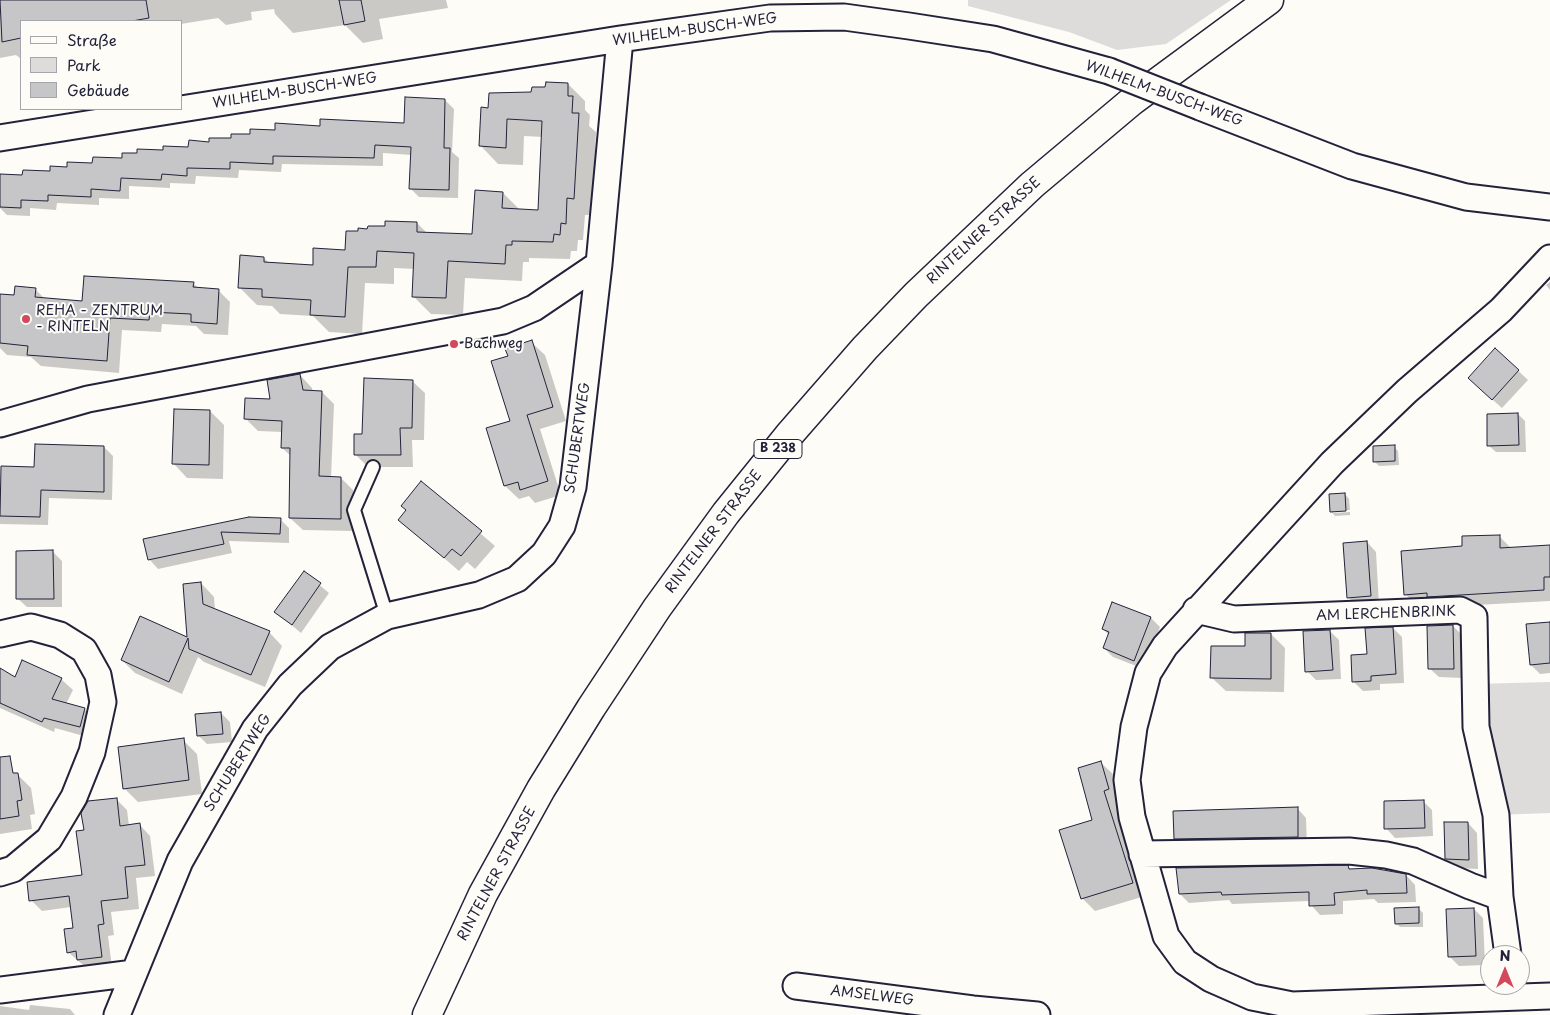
<!DOCTYPE html>
<meta charset="utf-8">
<style>
body{margin:0}
#map{position:relative;width:1550px;height:1015px;overflow:hidden;background:#fdfcf7;font-family:"Playpen Sans",sans-serif}
canvas{display:block}
.legend{position:absolute;left:20px;top:20px;width:162px;height:90px;box-sizing:border-box;background:#fdfcf7;border:1px solid #a5a5ac;margin:0;padding:6px 9px;list-style:none;font-size:15px;color:#22223b}
.legend li{display:flex;align-items:center;gap:10px;height:25px}
.legend b{width:25px;border:1px solid #a5a5ac}
.north{position:absolute;left:1480px;top:945px;width:50px;height:50px;box-sizing:border-box;background:#fdfcf7;border:1px solid #a5a5ac;border-radius:50%;rotate:0deg;font-size:14px;font-weight:700;line-height:20px;text-align:center;color:#22223b}
.north::after{content:'';display:block;margin:auto;width:18px;height:22px;background:#d1495b;clip-path:polygon(50% 0,100% 100%,50% 72%,0 100%)}
</style>
<div id="map">
<canvas width="1550" height="1015"></canvas>
<ul class="legend">
<li><b style="height:6px;background:#fdfcf7"></b>Straße</li>
<li><b style="height:14px;background:#dddcdb"></b>Park</li>
<li><b style="height:14px;background:#c6c6c8"></b>Gebäude</li>
</ul>
<div class="north">N</div>
</div>
<script>
const ctx = document.querySelector('canvas').getContext('2d');
ctx.lineJoin = 'round';
function fill(path, color) { ctx.fillStyle = color; ctx.fill(path, 'evenodd'); }
const toPath = rows => new Path2D(rows.map(r => 'M' + r).join(''));
function trace(path, color, width, dash) { ctx.strokeStyle = color; ctx.lineWidth = width; ctx.lineCap = dash ? 'butt' : 'round'; ctx.setLineDash(dash || []); ctx.stroke(path); }
function label(font, color, halo, rows, align = 'center') {
  ctx.font = font + ' "Playpen Sans",sans-serif'; ctx.lineWidth = 4; ctx.setLineDash([]); ctx.textBaseline = 'middle'; ctx.strokeStyle = halo; ctx.fillStyle = color; for (const [text, x, y, turn = 0] of rows) {
    ctx.save(); ctx.translate(x, y); ctx.rotate((+turn || 0) * Math.PI / 180); ctx.textAlign = isNaN(turn) ? turn : align; if (halo) ctx.strokeText(text, 0, 0); ctx.fillText(text, 0, 0); ctx.restore();
  }
}
const green = toPath([
 [968,0,1231,0,1166,44,1117,50,1069,32,968,6],
 [1550,682,1550,813,1496,815,1475,684]
]);
const shadow = toPath([
 [0,0,446,0,448,8,379,19,383,39,363,43,345,25,293,33,275,14,274,9,251,12,252,20,226,25,218,18,181,24,181,21,21,21,21,59,16,55,0,58],
 [568,84,585,101,585,110,590,115,589,126,596,132,592,215,585,215,583,240,578,240,577,251,571,251,570,259,529,258,529,262,523,262,522,281,465,278,463,315,431,314,413,296,415,269,394,268,394,284,365,283,362,334,329,332,313,316,280,314,272,306,257,305,240,288,264,258,270,264,314,267,346,251,360,232,417,223,427,233,473,235,503,193,520,210,539,211,543,137,524,136,523,165,498,164,481,146,489,109,546,89],
 [445,100,454,109,452,152,459,158,458,198,419,197,410,188,412,155,383,153,383,166,282,164,281,172,239,170,238,178,196,176,195,184,170,183,170,188,129,186,129,199,99,198,99,205,57,203,56,210,30,208,30,216,7,215,0,208,0,176,24,177,51,172,138,155,190,148,276,131,405,124],
 [1550,282,1550,290,1546,285],
 [193,283,199,289,218,290,230,302,228,335,204,334,196,326,162,324,161,332,122,330,119,373,41,366,31,357,7,355,0,348,0,295,15,296,35,289,45,299,83,303],
 [531,342,545,355,566,421,540,429,561,495,535,503,529,496,519,499,505,486,488,429,512,421],
 [1495,349,1528,380,1502,408,1478,387],
 [300,375,312,388,313,392,322,392,334,404,331,478,341,478,353,490,353,531,303,530,290,518,292,457,282,448,283,432,258,431,245,418,272,400],
 [412,381,425,393,424,440,412,440,413,467,368,467,355,454,364,435],
 [210,411,224,425,223,479,187,478,174,464],
 [1518,414,1525,421,1526,452,1496,452,1488,445],
 [104,447,113,456,112,500,49,498,48,525,0,524,0,486,35,468],
 [1394,447,1398,451,1399,465,1379,466,1375,462],
 [422,483,495,546,475,569,467,562,459,571,400,520,407,511],
 [1345,494,1349,499,1350,510,1333,511,1333,513,1350,512,1350,515,1335,516,1331,511],
 [280,519,289,528,289,543,229,541,232,553,158,569,149,559,145,540],
 [1499,536,1511,548,1550,547,1550,601,1439,607,1417,605,1405,594,1463,547],
 [1367,542,1376,552,1379,605,1357,606,1348,597],
 [53,552,62,561,62,607,27,607,17,598],
 [304,572,329,593,301,633,276,612],
 [201,583,214,597,215,610,269,632,282,646,265,687,204,662,198,657,182,694,135,673,122,660,141,618,188,639],
 [1113,603,1151,618,1160,627,1144,669,1113,657,1104,648,1109,635,1103,629],
 [1550,623,1550,673,1540,674,1531,665],
 [1453,626,1462,635,1462,678,1439,677,1429,668],
 [1393,628,1402,637,1404,683,1380,684,1380,690,1363,691,1354,682,1368,655],
 [1330,631,1339,640,1341,679,1316,680,1307,671],
 [1271,634,1285,648,1284,692,1226,691,1212,678,1246,648],
 [0,670,15,679,61,679,73,690,66,704,84,709,96,720,91,738,55,728,54,732,0,708],
 [221,713,230,722,232,742,207,744,198,735],
 [183,740,197,754,202,794,138,802,124,788],
 [1100,762,1114,775,1121,802,1117,804,1145,896,1095,911,1082,898],
 [17,774,31,788,35,814,30,815,32,829,0,834,0,776],
 [116,799,127,810,129,826,139,824,150,836,155,876,136,878,139,909,111,912,114,935,108,936,112,967,89,970,68,952,74,929,71,907,42,911,31,900,83,876,85,831],
 [1423,801,1432,810,1433,836,1395,838,1386,828],
 [1297,808,1306,818,1307,846,1184,848,1175,839],
 [1468,823,1477,833,1478,869,1455,868,1446,859],
 [1348,867,1351,870,1406,875,1415,885,1416,902,1378,903,1374,899,1343,901,1343,914,1320,915,1311,905,1310,901,1232,904,1229,900,1189,903,1180,894],
 [1419,909,1423,913,1423,927,1400,927,1396,923],
 [1474,909,1483,918,1485,965,1459,966,1449,956],
 [30,1005,70,1009,75,1015,0,1015,0,1006,29,1010]
]);
const building = toPath([
 [0,0,146,0,149,18,132,21,21,21,21,38,2,42,0,0],
 [339,0,361,0,365,21,344,25,339,0],
 [546,82,568,83,568,96,573,96,572,113,579,113,574,199,567,198,566,224,561,223,560,235,554,234,553,242,512,241,512,245,506,245,505,264,448,261,446,298,412,297,414,253,377,251,376,267,348,267,345,317,310,315,311,300,262,297,262,289,238,288,240,255,264,257,264,262,313,265,313,248,345,250,346,231,358,231,358,228,367,229,368,226,385,226,385,221,417,222,417,232,472,234,475,190,503,192,502,208,538,210,542,121,507,119,506,148,479,146,481,107,488,108,489,93,531,92,532,87,545,87,546,82],
 [405,97,445,99,444,148,450,148,449,190,409,189,411,147,375,145,374,158,273,156,273,164,230,162,230,169,187,168,187,176,162,174,161,180,121,178,120,191,91,189,91,197,48,195,48,201,21,200,21,208,0,207,0,174,22,175,23,170,50,171,50,166,67,167,67,162,92,163,93,157,122,158,122,153,137,153,137,149,163,150,163,146,188,147,189,140,209,142,209,138,231,138,231,134,250,134,250,129,275,130,275,123,320,126,320,119,404,123,405,97],
 [84,276,194,282,193,287,219,289,217,324,191,322,191,314,150,312,149,320,110,318,107,361,27,355,28,346,0,343,0,294,14,295,15,286,36,288,35,297,82,301,84,276],
 [532,340,553,407,527,415,548,481,520,490,518,482,504,486,486,428,510,421,491,361,508,356,505,349,532,340],
 [1495,348,1519,370,1492,400,1468,378,1495,348],
 [300,374,303,390,322,391,319,476,341,477,341,519,289,518,290,448,281,448,282,421,244,419,245,398,270,399,267,380,300,374],
 [364,378,413,380,412,428,400,428,401,455,354,455,354,434,362,434,364,378],
 [174,409,210,410,209,465,172,464,174,409],
 [1518,413,1519,445,1487,446,1487,414,1518,413],
 [35,444,104,446,104,492,41,490,40,517,0,516,1,466,34,467,35,444],
 [1395,445,1395,461,1373,462,1373,446,1395,445],
 [421,481,482,531,461,556,452,549,444,558,398,520,406,510,401,506,421,481],
 [1345,493,1346,511,1330,512,1329,494,1345,493],
 [249,517,281,518,280,534,221,532,224,544,148,560,143,539,249,517],
 [1500,535,1500,548,1550,545,1550,577,1544,577,1544,590,1427,597,1427,593,1404,595,1401,551,1462,546,1462,536,1500,535],
 [1367,541,1371,596,1347,598,1343,543,1367,541],
 [53,550,54,599,16,599,16,551,53,550],
 [304,571,321,583,292,625,274,612,304,571],
 [201,582,203,604,270,631,251,675,189,649,188,638,169,682,121,660,140,616,187,637,183,584,201,582],
 [1112,602,1151,617,1134,661,1103,648,1109,632,1102,629,1112,602],
 [1550,622,1550,663,1530,665,1526,624,1550,622],
 [1453,625,1454,669,1428,669,1427,626,1453,625],
 [1393,627,1396,674,1371,676,1371,681,1352,682,1351,655,1367,654,1365,628,1393,627],
 [1330,630,1333,670,1305,672,1303,631,1330,630],
 [1245,633,1271,633,1271,679,1210,678,1211,646,1245,646,1245,633],
 [22,660,62,678,52,699,85,708,80,727,44,718,42,722,0,703,0,668,15,677,22,660],
 [221,712,223,734,197,736,195,714,221,712],
 [184,738,189,780,123,789,118,747,184,738],
 [10,756,13,773,18,773,22,800,17,801,19,816,0,819,0,757,10,756],
 [1101,761,1109,789,1104,791,1133,883,1081,899,1059,830,1092,820,1078,768,1101,761],
 [117,798,120,826,140,823,145,865,125,867,128,898,101,901,104,924,98,925,102,957,77,960,76,951,67,953,64,929,73,928,69,896,29,901,27,882,82,875,76,831,84,830,81,813,88,801,117,798],
 [1424,800,1425,828,1384,829,1384,801,1424,800],
 [1298,807,1298,837,1174,839,1173,811,1298,807],
 [1444,822,1468,822,1469,860,1445,859,1444,822],
 [1348,865,1349,869,1372,868,1406,874,1407,893,1367,894,1367,890,1334,893,1335,905,1309,906,1309,892,1222,895,1221,892,1179,894,1176,868,1348,865],
 [1419,907,1419,923,1395,924,1394,908,1419,907],
 [1474,908,1476,956,1448,957,1446,909,1474,908]
]);
const lane = toPath([
 [373,467,354,510,387,616]
]);
const street = toPath([
 [1200,107,1352,166,1466,197,1550,207],
 [0,138,620,39,770,18,844,17,909,26,993,39,1109,71],
 [1550,258,1501,310,1407,391,1332,463,1165,646,1148,673,1134,727,1127,780,1132,817,1166,936,1185,962,1211,979,1252,997,1292,1005,1550,996],
 [0,424,88,399,503,321,534,308,599,264,620,39],
 [1196,610,1234,619,1460,610,1474,617,1476,727,1496,815,1500,897,1508,955],
 [0,634,31,627,60,635,84,650,98,675,103,702,92,752,74,797,49,839,13,869,0,873],
 [1142,854,1349,851,1386,855,1413,861,1470,886,1500,897],
 [796,986,973,1009,1037,1015],
 [0,990,134,973],
 [117,1015,180,861,255,729,290,685,330,647,387,616,479,595,517,579,544,554,562,526,573,487,599,264]
]);
const primary = toPath([
 [427,1015,483,894,541,789,591,708,657,608,726,513,789,435,865,348,916,295,1032,185,1132,101,1269,0]
]);
const streetBridge = toPath([
 [1109,71,1200,107]
]);
const markers = [
 [26,319,5,"#d1495b"],
 [454,344,5,"#d1495b"]
];
const shields = [
 [778,449,48]
];
const shieldNames = [
 ["B 238",778,449]
];
const streetNames = [
 ["WILHELM-BUSCH-WEG",695,30,-8],
 ["WILHELM-BUSCH-WEG",295,91,-9],
 ["WILHELM-BUSCH-WEG",1164,94,20],
 ["RINTELNER STRASSE",984,231,-43],
 ["SCHUBERTWEG",578,438,-82],
 ["RINTELNER STRASSE",714,532,-53],
 ["AM LERCHENBRINK",1386,614,-2],
 ["SCHUBERTWEG",238,763,-58],
 ["RINTELNER STRASSE",497,874,-62],
 ["AMSELWEG",872,996,7]
];
const poiNames = [
 ["REHA - ZENTRUM",36,311],
 ["- RINTELN",36,327],
 ["Bachweg",464,344]
];
fill(green, '#dddcdb');
fill(shadow, '#0003');
fill(building, '#c6c6c8');
trace(building, '#22223b', 1);
trace(lane, '#22223b', 16);
trace(street, '#22223b', 29);
trace(primary, '#22223b', 31);
trace(lane, '#fdfcf7', 12);
trace(street, '#fdfcf7', 25);
trace(primary, '#fdfcf7', 28);
trace(streetBridge, '#22223b', 29, []);
trace(streetBridge, '#fdfcf7', 25);
for (const [x, y, r, color] of markers) { const dot = new Path2D(); dot.arc(x, y, r, 0, 2 * Math.PI); ctx.fillStyle = color; ctx.fill(dot); trace(dot, '#fdfcf7', 2); }
for (const [x, y, w] of shields) { const box = new Path2D(); box.roundRect(x - w / 2, y - 9.5, w, 19, 4); ctx.fillStyle = '#fdfcf7'; ctx.fill(box); trace(box, '#22223b', 1); }
label('bold 12px', '#22223b', null, shieldNames);
label('14px', '#22223b', '#fdfcf7', streetNames);
label('14px', '#22223b', '#fdfcf7', poiNames, 'left');
</script>
